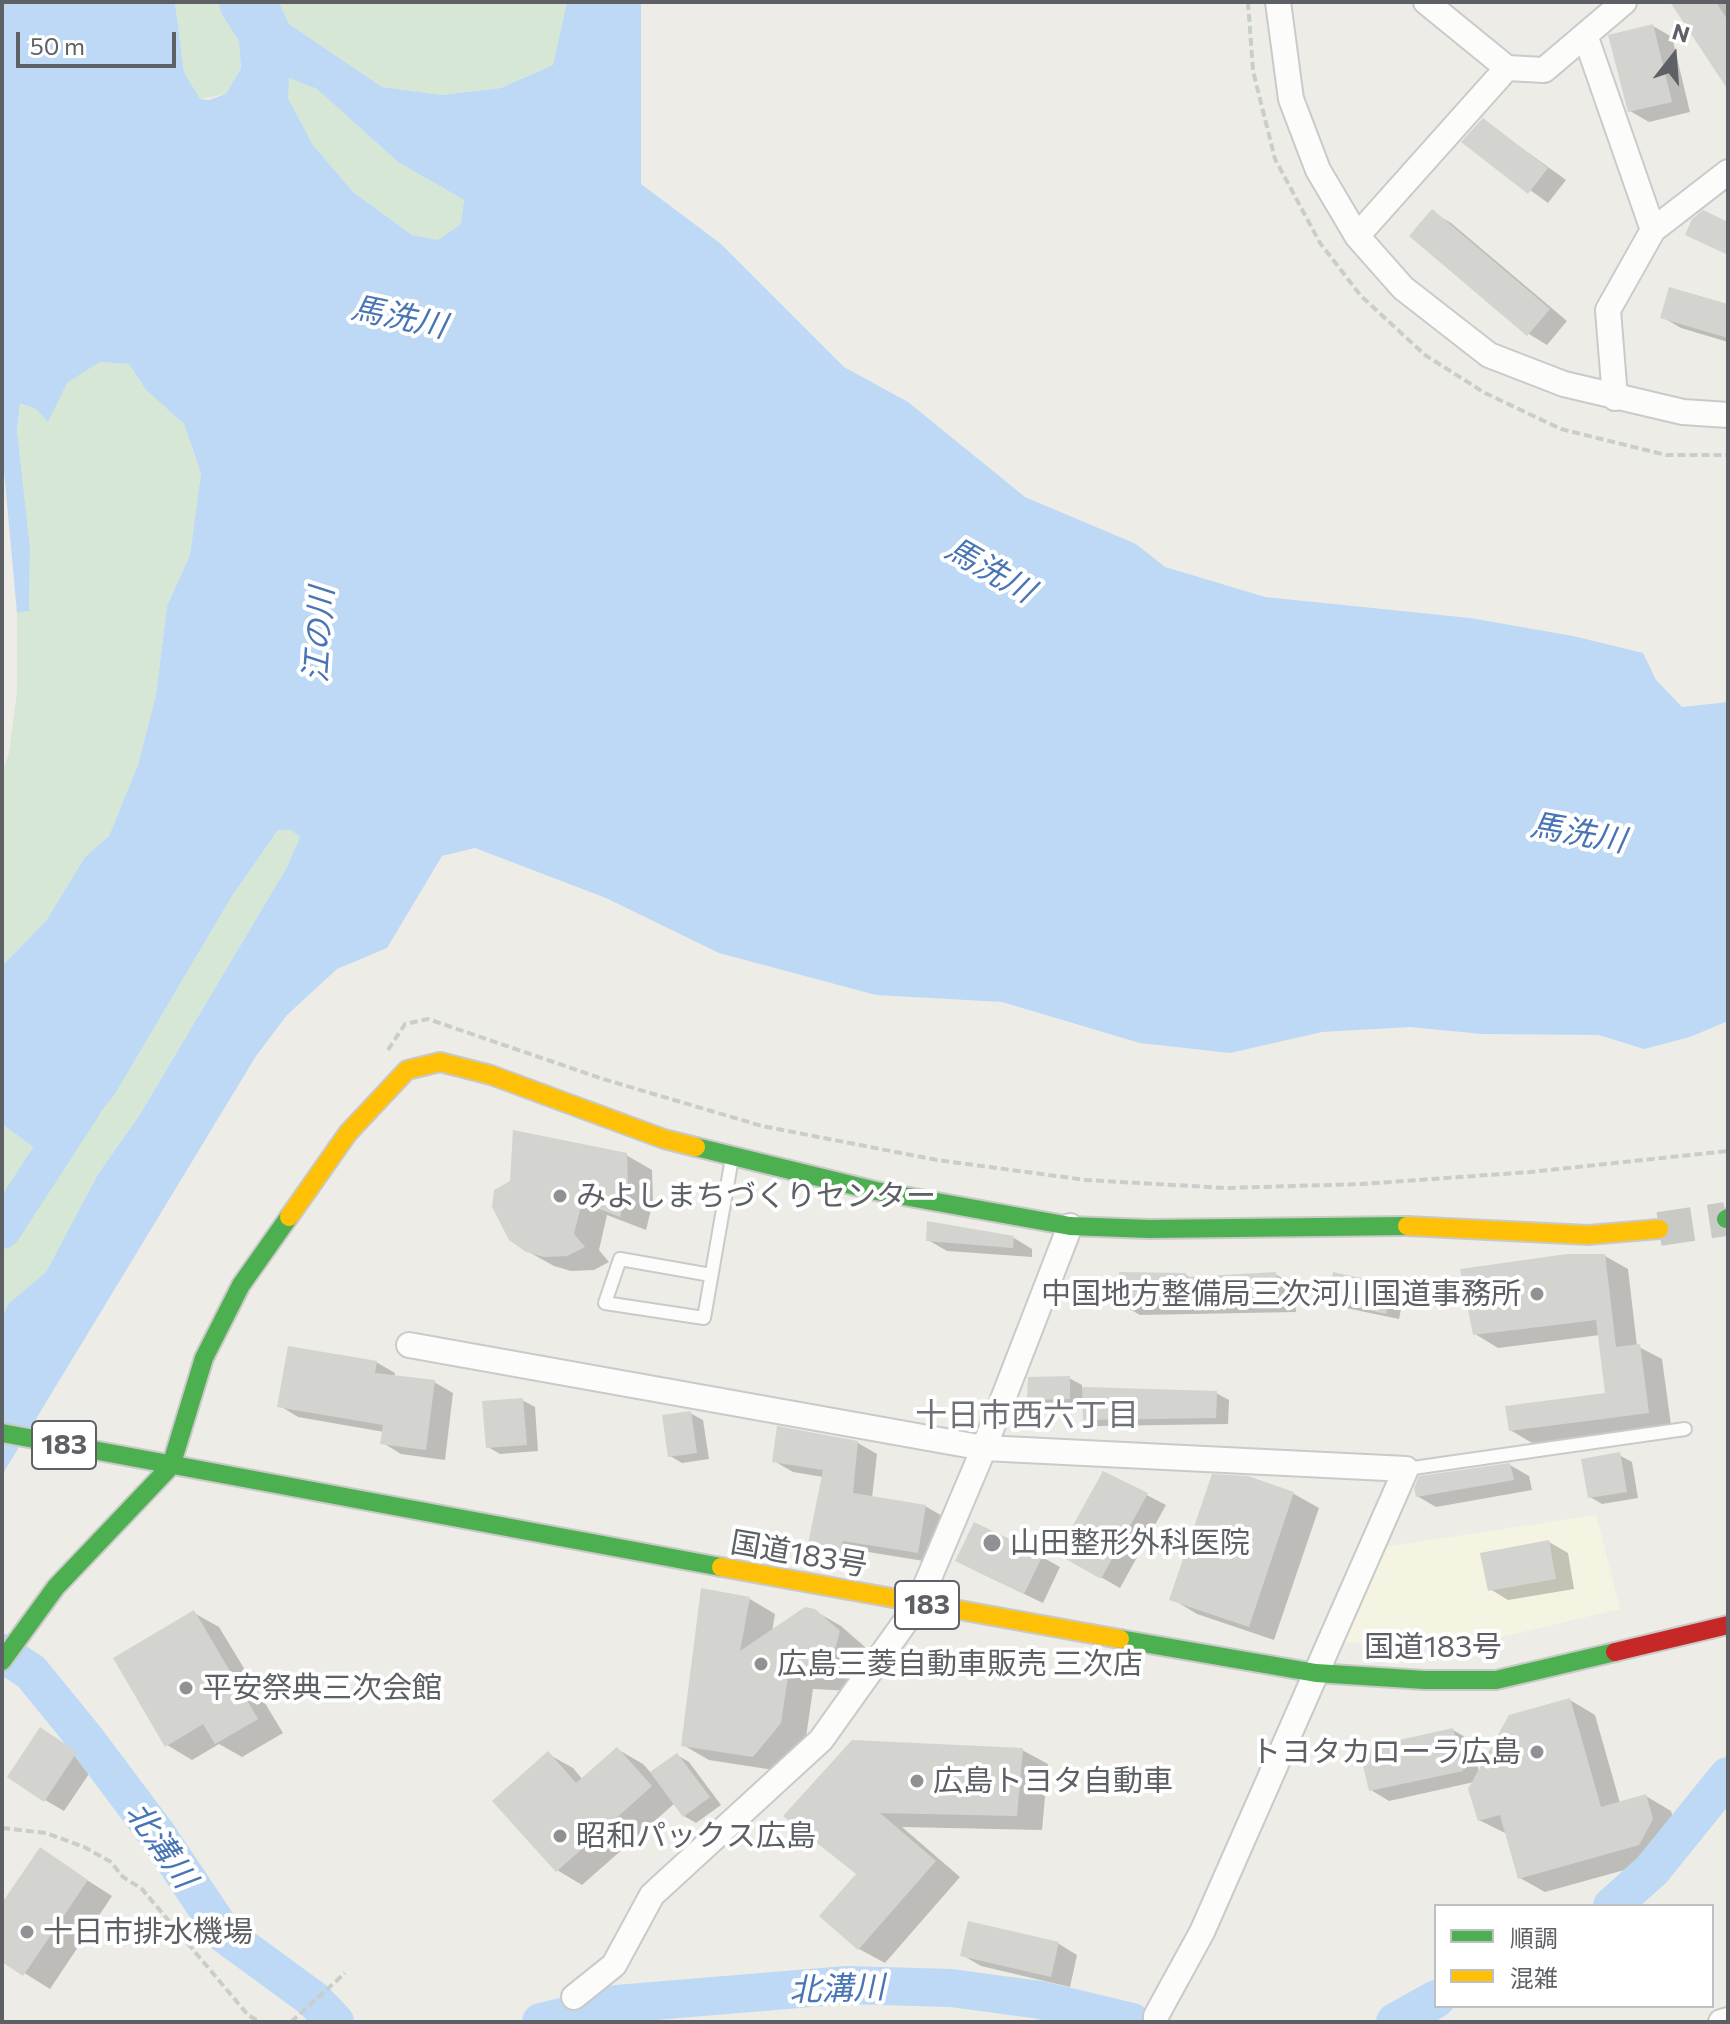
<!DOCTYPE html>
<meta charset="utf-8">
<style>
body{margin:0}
#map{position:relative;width:1730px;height:2024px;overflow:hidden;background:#edece7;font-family:Commissioner,"Noto Sans JP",sans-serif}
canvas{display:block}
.frame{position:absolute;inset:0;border:4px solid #5d6065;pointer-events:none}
.legend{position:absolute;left:1434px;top:1904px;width:280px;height:104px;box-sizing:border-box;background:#fff;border:2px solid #bebfc1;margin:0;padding:10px 14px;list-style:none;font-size:24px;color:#5d6065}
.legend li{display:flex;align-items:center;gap:16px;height:40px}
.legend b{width:40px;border:2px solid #bebfc1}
.north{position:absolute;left:1634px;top:16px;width:80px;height:80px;-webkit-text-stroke:6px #fff;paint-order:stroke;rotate:17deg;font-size:22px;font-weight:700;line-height:32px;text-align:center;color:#5d6065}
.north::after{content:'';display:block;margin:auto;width:28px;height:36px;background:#5d6065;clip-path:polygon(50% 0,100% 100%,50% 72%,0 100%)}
.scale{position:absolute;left:16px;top:32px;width:160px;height:36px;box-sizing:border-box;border:4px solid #5d6065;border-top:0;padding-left:10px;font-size:24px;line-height:28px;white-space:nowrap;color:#5d6065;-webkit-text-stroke:6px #fff;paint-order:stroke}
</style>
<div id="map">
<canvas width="1730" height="2024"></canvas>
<div class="frame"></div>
<ul class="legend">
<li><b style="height:10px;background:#4caf50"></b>順調</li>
<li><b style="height:10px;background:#ffc107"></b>混雑</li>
</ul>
<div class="north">N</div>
<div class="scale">50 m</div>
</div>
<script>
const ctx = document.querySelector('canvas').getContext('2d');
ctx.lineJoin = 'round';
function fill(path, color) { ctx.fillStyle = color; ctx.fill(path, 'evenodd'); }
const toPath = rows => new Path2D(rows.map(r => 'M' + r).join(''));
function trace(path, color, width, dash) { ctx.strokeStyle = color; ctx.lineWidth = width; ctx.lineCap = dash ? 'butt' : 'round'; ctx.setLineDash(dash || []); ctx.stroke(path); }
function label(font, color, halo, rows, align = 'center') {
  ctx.font = font + ' Commissioner,"Noto Sans JP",sans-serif'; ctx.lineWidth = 8; ctx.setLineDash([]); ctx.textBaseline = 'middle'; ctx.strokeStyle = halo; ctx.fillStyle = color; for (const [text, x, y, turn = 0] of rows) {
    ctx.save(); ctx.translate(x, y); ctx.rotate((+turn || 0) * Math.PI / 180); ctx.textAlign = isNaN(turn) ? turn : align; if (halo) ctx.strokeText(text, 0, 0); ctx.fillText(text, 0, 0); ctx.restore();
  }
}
const commercial = toPath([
 [1596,1515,1620,1609,1476,1643,1391,1648,1331,1640,1370,1549]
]);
const green = toPath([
 [175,2,218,2,222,15,239,41,241,68,226,94,200,99,184,72],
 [279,2,567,2,553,65,501,88,442,95,382,87,289,24],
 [288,77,317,89,398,162,464,200,461,225,438,240,412,235,353,192,313,145,288,98],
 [100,362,129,364,146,390,184,424,201,473,190,555,167,606,156,695,138,765,109,836,85,857,46,921,2,966,2,773,9,753,17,692,17,613,29,611,30,547,17,430,20,403,36,409,67,383],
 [278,830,291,830,300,837,287,867,139,1116,98,1174,46,1272,8,1304,2,1319,2,1124,36,1149,115,1094,232,896]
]);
const water = toPath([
 [9,2,175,2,184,72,200,99,209,100,226,94,241,68,239,41,222,15,218,2,279,2,289,24,382,87,442,95,501,88,553,65,567,2,641,2,641,184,721,244,844,367,908,402,1025,497,1136,544,1165,567,1265,597,1470,618,1573,636,1643,653,1656,680,1682,707,1728,702,1728,1021,1690,1037,1644,1049,1599,1035,1482,1034,1410,1027,1322,1032,1230,1053,1140,1043,1002,1002,876,995,719,953,606,898,475,848,442,856,387,948,337,969,287,1015,256,1056,2,1475,2,1319,8,1304,46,1272,98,1174,139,1116,287,867,300,837,291,830,278,830,232,896,115,1094,69,1151,36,1149,2,1124,2,966,46,921,85,857,109,836,138,765,156,695,167,606,190,555,201,473,184,424,146,390,129,364,100,362,67,383,48,422,36,409,20,403,17,430,30,547,29,611,17,613,2,449,2,5],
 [289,78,317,89,398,162,464,200,461,224,438,240,412,235,353,192,313,145,288,98]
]);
const shadow = toPath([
 [1673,2,1726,2,1728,87],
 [1653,26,1672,37,1690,112,1649,122,1630,111],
 [1483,120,1566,180,1548,203,1464,142],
 [1432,212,1451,223,1567,321,1547,345,1529,334],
 [1728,306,1728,342,1681,328,1662,317],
 [626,1155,652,1170,653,1202,646,1230,607,1215,599,1250,609,1262,594,1270,571,1271,554,1266,527,1251],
 [1014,1238,1032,1249,1032,1257,947,1251,928,1240],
 [1605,1256,1628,1269,1637,1346,1662,1359,1671,1425,1534,1444,1510,1430,1608,1394,1600,1335,1498,1348,1475,1334],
 [1275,1274,1294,1285,1296,1312,1140,1315,1121,1304,1186,1275,1192,1279],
 [1392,1287,1404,1294,1399,1319,1341,1307,1329,1300],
 [376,1362,395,1373,394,1378,434,1382,453,1393,445,1460,401,1454,383,1443,384,1432,298,1417,280,1406],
 [1069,1378,1082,1385,1082,1389,1216,1393,1229,1400,1228,1424,1097,1426,1085,1419,1085,1405,1041,1405,1029,1398],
 [522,1400,535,1407,538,1451,500,1454,488,1447],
 [690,1413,703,1420,709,1459,682,1463,670,1456],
 [858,1443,877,1454,872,1498,925,1506,944,1517,936,1563,862,1551,860,1560,829,1554,810,1543,823,1477,793,1472,774,1461],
 [1619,1455,1632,1462,1638,1498,1602,1504,1590,1497],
 [1510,1465,1529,1476,1532,1490,1436,1507,1417,1496],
 [1104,1473,1166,1505,1120,1588,1060,1554],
 [1248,1478,1294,1494,1319,1508,1274,1640,1197,1614,1172,1599],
 [1549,1542,1568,1553,1574,1589,1508,1600,1490,1589],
 [1042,1557,1060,1567,1043,1603,976,1571],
 [750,1599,775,1614,772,1632,815,1611,841,1626,865,1647,852,1691,813,1689,806,1737,780,1771,709,1760,683,1745],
 [194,1613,219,1627,283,1733,242,1757,219,1744,192,1760,167,1745],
 [1570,1700,1595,1715,1620,1803,1646,1796,1671,1811,1678,1834,1664,1859,1545,1892,1520,1878,1507,1834,1479,1820,1474,1782,1389,1801,1371,1790,1453,1730,1472,1741,1479,1773],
 [59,1741,95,1765,64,1811,45,1800],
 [617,1749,643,1764,652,1774,677,1755,689,1762,721,1805,696,1823,684,1816,675,1803,582,1885,557,1870,548,1754,573,1768,583,1780],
 [1022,1750,1048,1764,1042,1830,902,1827,960,1877,885,1963,859,1949,822,1916,858,1874,786,1816],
 [40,1850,112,1896,50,1989,2,1959,2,1907],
 [970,1923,1059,1944,1077,1955,1070,1987,981,1966,962,1955]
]);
const river = toPath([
 [2,1230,82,1107],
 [2,1653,31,1672,84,1737,159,1837,224,1934,313,1999,335,2022],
 [1612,1906,1652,1870,1728,1776],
 [541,2022,617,2004,847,1985,951,1988,1040,2000,1132,2022],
 [1395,2022,1436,1999]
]);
const building = toPath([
 [1670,2,1716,2,1728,21,1728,90],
 [1653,24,1672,102,1628,112,1608,35],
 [1483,118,1548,168,1528,194,1461,142],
 [1432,209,1550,309,1527,336,1409,236],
 [1703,210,1728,222,1728,255,1685,235,1692,219],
 [1669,287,1728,304,1728,338,1660,318],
 [513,1130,627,1153,628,1187,620,1217,582,1202,574,1234,585,1247,567,1256,544,1257,526,1252,509,1240,492,1207,494,1190,510,1181],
 [927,1221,1014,1236,1013,1248,926,1241],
 [1567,1254,1605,1254,1616,1347,1640,1344,1649,1413,1509,1431,1505,1406,1605,1393,1596,1320,1473,1335,1460,1269],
 [1119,1272,1186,1273,1186,1277,1276,1272,1278,1302,1119,1305],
 [1333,1272,1393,1285,1386,1314,1327,1301],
 [288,1346,377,1361,375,1373,435,1380,426,1450,380,1444,383,1425,277,1407],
 [1070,1376,1070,1399,1027,1400,1028,1377],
 [1082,1387,1217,1391,1216,1418,1083,1420],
 [523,1398,527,1445,486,1448,482,1401],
 [691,1411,697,1453,668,1457,662,1415],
 [777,1426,858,1441,853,1493,926,1505,918,1553,843,1541,841,1551,808,1544,823,1470,772,1462],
 [1620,1452,1627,1492,1588,1498,1581,1459],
 [1510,1463,1514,1480,1416,1497,1414,1488,1419,1476],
 [1103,1471,1148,1493,1101,1579,1057,1554],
 [1212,1474,1248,1476,1294,1492,1249,1627,1169,1600],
 [974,1522,1043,1555,1024,1594,955,1561],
 [1549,1540,1556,1579,1488,1591,1480,1553],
 [701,1588,750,1597,740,1651,805,1607,815,1609,840,1631,827,1678,788,1676,781,1723,753,1757,681,1746],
 [194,1610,258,1719,215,1744,203,1724,165,1747,113,1658],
 [1570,1698,1601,1807,1646,1794,1653,1819,1639,1845,1518,1879,1500,1815,1478,1821,1468,1789,1509,1715],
 [40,1727,77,1752,44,1802,7,1777],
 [1453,1728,1463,1771,1369,1791,1359,1749],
 [852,1740,1023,1748,1017,1816,880,1813,936,1861,858,1950,819,1916,856,1874,783,1816],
 [617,1747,652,1786,556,1872,492,1801,548,1751,576,1783],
 [677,1753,710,1797,683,1817,650,1772],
 [40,1847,88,1880,23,1976,2,1962,2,1903],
 [968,1921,1059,1942,1051,1977,960,1956]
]);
const secondaryTunnel = toPath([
 [1659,1229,1726,1219]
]);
const path = toPath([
 [1248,2,1253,71,1275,159,1320,243,1361,296,1425,355,1485,393,1561,429,1666,455,1728,455],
 [388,1050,405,1024,428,1019,603,1079,762,1126,937,1160,1086,1180,1226,1188,1362,1184,1530,1172,1728,1151],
 [2,1828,46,1833,84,1847,111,1862,123,1877,142,1889,248,2015,260,2022],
 [291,2022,345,1973]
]);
const lane = toPath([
 [711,1275,620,1259,605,1303,704,1318,732,1158],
 [1406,1469,1685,1429]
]);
const street = toPath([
 [1278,2,1291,99,1318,170,1357,236,1403,288,1489,355,1564,384,1683,412,1728,415],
 [1426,2,1507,68,1544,70,1624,2],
 [1585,35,1653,230],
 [1357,236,1507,68],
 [1615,398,1608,310,1653,230,1728,172],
 [409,1345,984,1448,1406,1469,1202,1932,1156,2016,1156,2022],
 [574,1997,614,1965,652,1895,821,1740,918,1604,984,1448,1070,1226],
 [1721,2022,1728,2020]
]);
const fast = toPath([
 [696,1147,876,1191,1070,1226,1149,1229,1407,1226],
 [1726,1219,1728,1218],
 [2,1433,721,1567],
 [1120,1639,1316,1673,1425,1680,1496,1680,1615,1652],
 [2,1661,56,1587,171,1466,204,1358,241,1285,289,1217]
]);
const slow = toPath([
 [289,1217,348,1133,407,1070,440,1062,491,1075,664,1139,696,1147],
 [1407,1226,1588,1235,1659,1229],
 [721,1567,1120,1639]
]);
const jam = toPath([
 [1615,1652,1728,1625]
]);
const markers = [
 [560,1196,8,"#8f9192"],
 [1537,1294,8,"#8f9192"],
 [992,1543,10,"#8f9192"],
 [761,1664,8,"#8f9192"],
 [186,1688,8,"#8f9192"],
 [1537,1752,8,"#8f9192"],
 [917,1781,8,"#8f9192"],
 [560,1836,8,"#8f9192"],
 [27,1932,8,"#8f9192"]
];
const shields = [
 [64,1445,64],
 [927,1605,64]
];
const shieldNames = [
 ["183",64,1445],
 ["183",927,1605]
];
const poiNames = [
 ["みよしまちづくりセンター",576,1196],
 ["中国地方整備局三次河川国道事務所",1521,1294,"right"],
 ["山田整形外科医院",1010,1543],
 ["広島三菱自動車販売 三次店",777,1664],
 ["平安祭典三次会館",202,1688],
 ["トヨタカローラ広島",1521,1752,"right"],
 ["広島トヨタ自動車",933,1781],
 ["昭和パックス広島",576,1836],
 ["十日市排水機場",43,1932]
];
const streetNames = [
 ["国道183号",799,1554,10],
 ["国道183号",1433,1647]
];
const waterNames = [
 ["馬洗川",399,317,12],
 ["馬洗川",990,570,30],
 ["江の川",319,635,-86],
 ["馬洗川",1578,833,10],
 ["北溝川",161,1845,55],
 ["北溝川",837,1989,-2]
];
const neighbourhoodNames = [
 ["十日市西六丁目",1027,1415]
];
fill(commercial, '#f5f3e2');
fill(green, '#d6e8d5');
fill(water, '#bdd9f5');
fill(shadow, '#0003');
trace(river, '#bdd9f5', 38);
fill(building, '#d3d3d0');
trace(secondaryTunnel, '#c9c9c6', 34, [34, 17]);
trace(lane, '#cacaca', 16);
trace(street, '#cacaca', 28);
trace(fast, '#c9c9c7', 22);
trace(slow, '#c9c9c7', 22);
trace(jam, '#c9c9c7', 22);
trace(path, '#c9cdcb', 4, [8, 4]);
trace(lane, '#fcfcfb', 12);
trace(street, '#fcfcfb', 24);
trace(fast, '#4caf50', 18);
trace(slow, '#ffc107', 18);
trace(jam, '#c62828', 18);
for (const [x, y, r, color] of markers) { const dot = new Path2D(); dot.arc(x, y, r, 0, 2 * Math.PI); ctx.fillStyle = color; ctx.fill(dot); trace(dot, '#fff', 3); }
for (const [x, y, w] of shields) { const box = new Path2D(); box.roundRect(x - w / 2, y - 24, w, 48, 6); ctx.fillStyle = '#fff'; ctx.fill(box); trace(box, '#5d6065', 2); }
label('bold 28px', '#5d6065', null, shieldNames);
label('30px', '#5d6065', '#fff', poiNames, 'left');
label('30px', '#5d6065', '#fff', streetNames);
label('italic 32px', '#4975b5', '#fff', waterNames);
label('32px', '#6e7277', '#fff', neighbourhoodNames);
</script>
